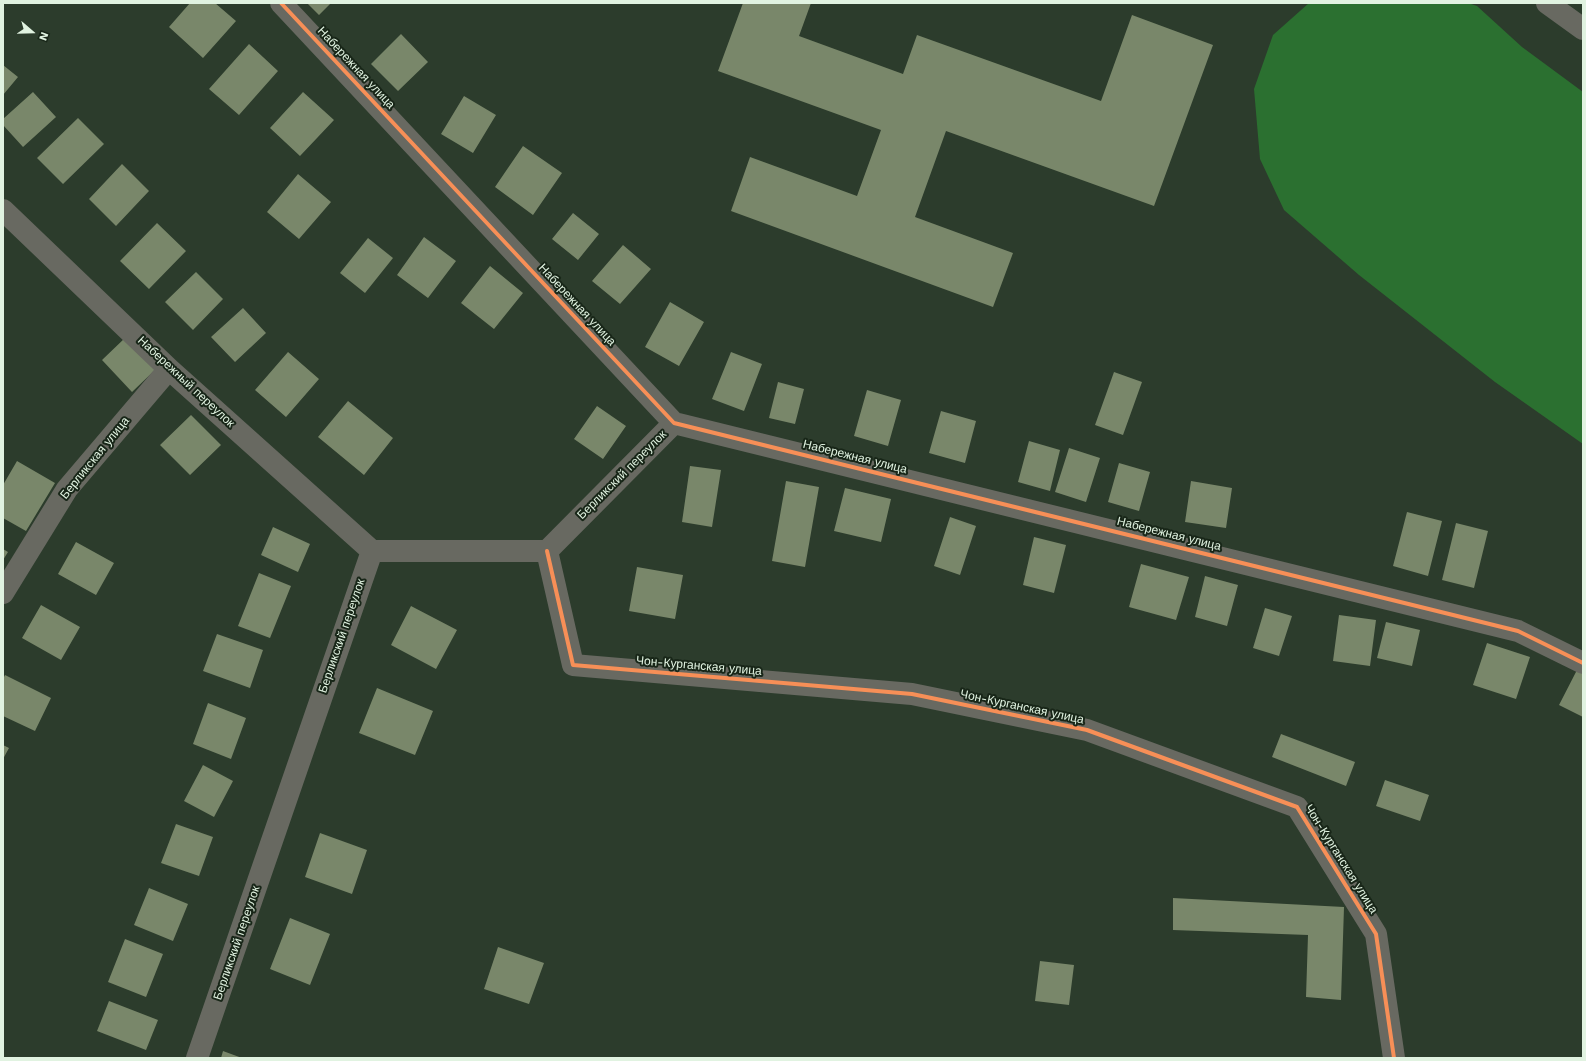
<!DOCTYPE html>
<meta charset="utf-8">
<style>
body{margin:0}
#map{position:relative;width:1586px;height:1061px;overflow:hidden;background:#2c3c2c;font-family:"Work Sans",sans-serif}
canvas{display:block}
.frame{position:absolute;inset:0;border:4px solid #e1f3e1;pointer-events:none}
.north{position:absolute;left:12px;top:12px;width:40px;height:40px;-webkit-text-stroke:3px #182618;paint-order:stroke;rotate:110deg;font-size:11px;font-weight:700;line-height:16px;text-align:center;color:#e1f3e1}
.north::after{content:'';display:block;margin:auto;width:14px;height:18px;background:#e1f3e1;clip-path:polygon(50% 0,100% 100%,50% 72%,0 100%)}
</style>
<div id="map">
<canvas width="1586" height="1061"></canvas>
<div class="frame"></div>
<div class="north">N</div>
</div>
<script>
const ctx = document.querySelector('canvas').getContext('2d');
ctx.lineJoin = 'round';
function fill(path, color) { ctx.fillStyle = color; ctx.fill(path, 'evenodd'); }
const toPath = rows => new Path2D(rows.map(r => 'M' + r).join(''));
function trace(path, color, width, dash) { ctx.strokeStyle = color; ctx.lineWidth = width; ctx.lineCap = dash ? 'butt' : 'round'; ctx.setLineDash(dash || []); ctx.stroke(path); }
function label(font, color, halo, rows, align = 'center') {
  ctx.font = font + ' "Work Sans",sans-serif'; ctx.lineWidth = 4; ctx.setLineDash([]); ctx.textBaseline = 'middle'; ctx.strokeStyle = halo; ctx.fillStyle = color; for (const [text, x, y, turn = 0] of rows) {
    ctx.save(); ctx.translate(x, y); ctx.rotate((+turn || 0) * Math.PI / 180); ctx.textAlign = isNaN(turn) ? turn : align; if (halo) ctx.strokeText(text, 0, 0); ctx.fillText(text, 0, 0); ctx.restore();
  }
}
const green = toPath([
 [1309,3,1468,3,1477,6,1522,47,1583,92,1583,444,1495,382,1359,275,1284,210,1260,159,1254,89,1273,35]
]);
const building = toPath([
 [190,3,215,3,236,21,203,58,169,27],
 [307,3,331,3,319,15],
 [743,3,811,3,799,36,903,74,917,35,1101,101,1132,15,1213,45,1154,206,946,131,915,217,1013,253,993,307,731,211,750,157,857,196,881,130,718,71],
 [401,34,428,62,398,91,371,64],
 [249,44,278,71,239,115,209,89],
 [3,65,18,77,3,95],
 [33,92,56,117,23,147,3,125,3,119],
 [303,92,334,120,300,156,270,128],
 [464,96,496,115,473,153,441,134],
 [78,118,104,144,63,184,37,158],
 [523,146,562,173,533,215,495,187],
 [122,164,149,191,116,226,89,199],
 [298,174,331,202,299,239,267,212],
 [573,213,599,234,578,260,552,239],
 [157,223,186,251,149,289,120,261],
 [424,237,456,261,428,298,397,275],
 [368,238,393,258,365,293,340,273],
 [623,245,651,269,620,304,592,281],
 [490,266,523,293,494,329,461,303],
 [196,272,223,299,193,330,165,302],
 [670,302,704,322,679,366,645,347],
 [243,308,266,333,235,362,211,337],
 [126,337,156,369,132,392,102,360],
 [288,352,319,379,286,417,255,390],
 [731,352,762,364,744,411,712,399],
 [1114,372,1142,382,1123,435,1095,425],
 [778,382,804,389,795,424,769,418],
 [867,390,901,400,888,446,854,436],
 [348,401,393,438,364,475,318,437],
 [597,406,626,426,603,459,574,439],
 [941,411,976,421,965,463,929,453],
 [191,415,221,445,190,475,160,445],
 [1029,441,1060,450,1050,491,1018,482],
 [1069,448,1100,458,1086,502,1055,492],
 [17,461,55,483,26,531,3,518,3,485],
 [1119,463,1150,472,1139,511,1108,502],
 [690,466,721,470,712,527,682,522],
 [786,481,819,487,805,567,772,561],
 [1191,481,1232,488,1226,528,1185,522],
 [845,488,891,499,881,542,834,531],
 [1407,512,1442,521,1428,576,1393,566],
 [950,517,976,526,960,575,934,566],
 [1456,523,1488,531,1474,588,1442,580],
 [273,527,310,544,298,572,261,555],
 [1034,537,1066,545,1054,593,1023,585],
 [76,542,114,563,96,595,58,574],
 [3,549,8,552,3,560],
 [1141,564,1189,577,1176,620,1129,607],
 [637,567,683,575,675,619,629,611],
 [259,573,291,586,270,638,238,626],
 [1205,576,1238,585,1227,626,1195,617],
 [41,605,80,627,61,660,22,638],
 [411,606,457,630,436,669,391,645],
 [1265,608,1292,616,1279,656,1253,648],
 [1339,615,1376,620,1370,666,1333,661],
 [1386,622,1420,630,1412,666,1377,658],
 [217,634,263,650,250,688,203,671],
 [1487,643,1530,657,1516,699,1473,685],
 [1577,670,1583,673,1583,717,1559,705],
 [5,675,51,698,35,731,3,716,3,679],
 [377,688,433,711,415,755,359,733],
 [208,703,246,718,231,759,193,744],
 [1281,734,1355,762,1346,786,1272,757],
 [3,745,9,748,3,759],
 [203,765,233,781,214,817,184,801],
 [1385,780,1429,795,1420,821,1376,806],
 [176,824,213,837,199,876,161,863],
 [320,833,367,850,352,894,305,877],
 [149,888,188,904,173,941,134,925],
 [1173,898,1344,907,1341,1000,1306,997,1308,935,1173,930],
 [290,918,330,934,310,985,270,969],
 [125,939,163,954,146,997,108,982],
 [498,947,544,963,529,1004,484,989],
 [1040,961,1074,965,1069,1005,1035,1001],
 [109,1001,158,1020,146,1050,97,1031],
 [223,1051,242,1058,221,1058]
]);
const street = toPath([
 [281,3,674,423,1518,631,1583,663],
 [1547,3,1583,29],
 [3,210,169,369,372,551],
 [547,551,573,665,912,694,1087,730,1297,807,1376,934,1394,1058],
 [3,593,67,489,169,369],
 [197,1058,372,551,547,551,674,423]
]);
const cycleway = toPath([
 [281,3,674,423,1518,631,1583,663],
 [547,551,573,665,912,694,1087,730,1297,807,1376,934,1394,1058]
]);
const streetNames = [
 ["Набережная улица",356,68,47],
 ["Набережная улица",577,305,47],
 ["Набережный переулок",186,382,43],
 ["Набережная улица",855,457,14],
 ["Берликская улица",95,458,-51],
 ["Берликский переулок",622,475,-45],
 ["Набережная улица",1169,534,14],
 ["Берликский переулок",342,636,-71],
 ["Чон-Курганская улица",699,666,5],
 ["Чон-Курганская улица",1022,707,12],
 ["Чон-Курганская улица",1341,859,58],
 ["Берликский переулок",237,943,-71]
];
fill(green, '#2b7030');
fill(building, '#79876a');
trace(street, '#686961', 22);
trace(cycleway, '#f78f57', 4);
label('12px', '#e1f3e1', '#182618', streetNames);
</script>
